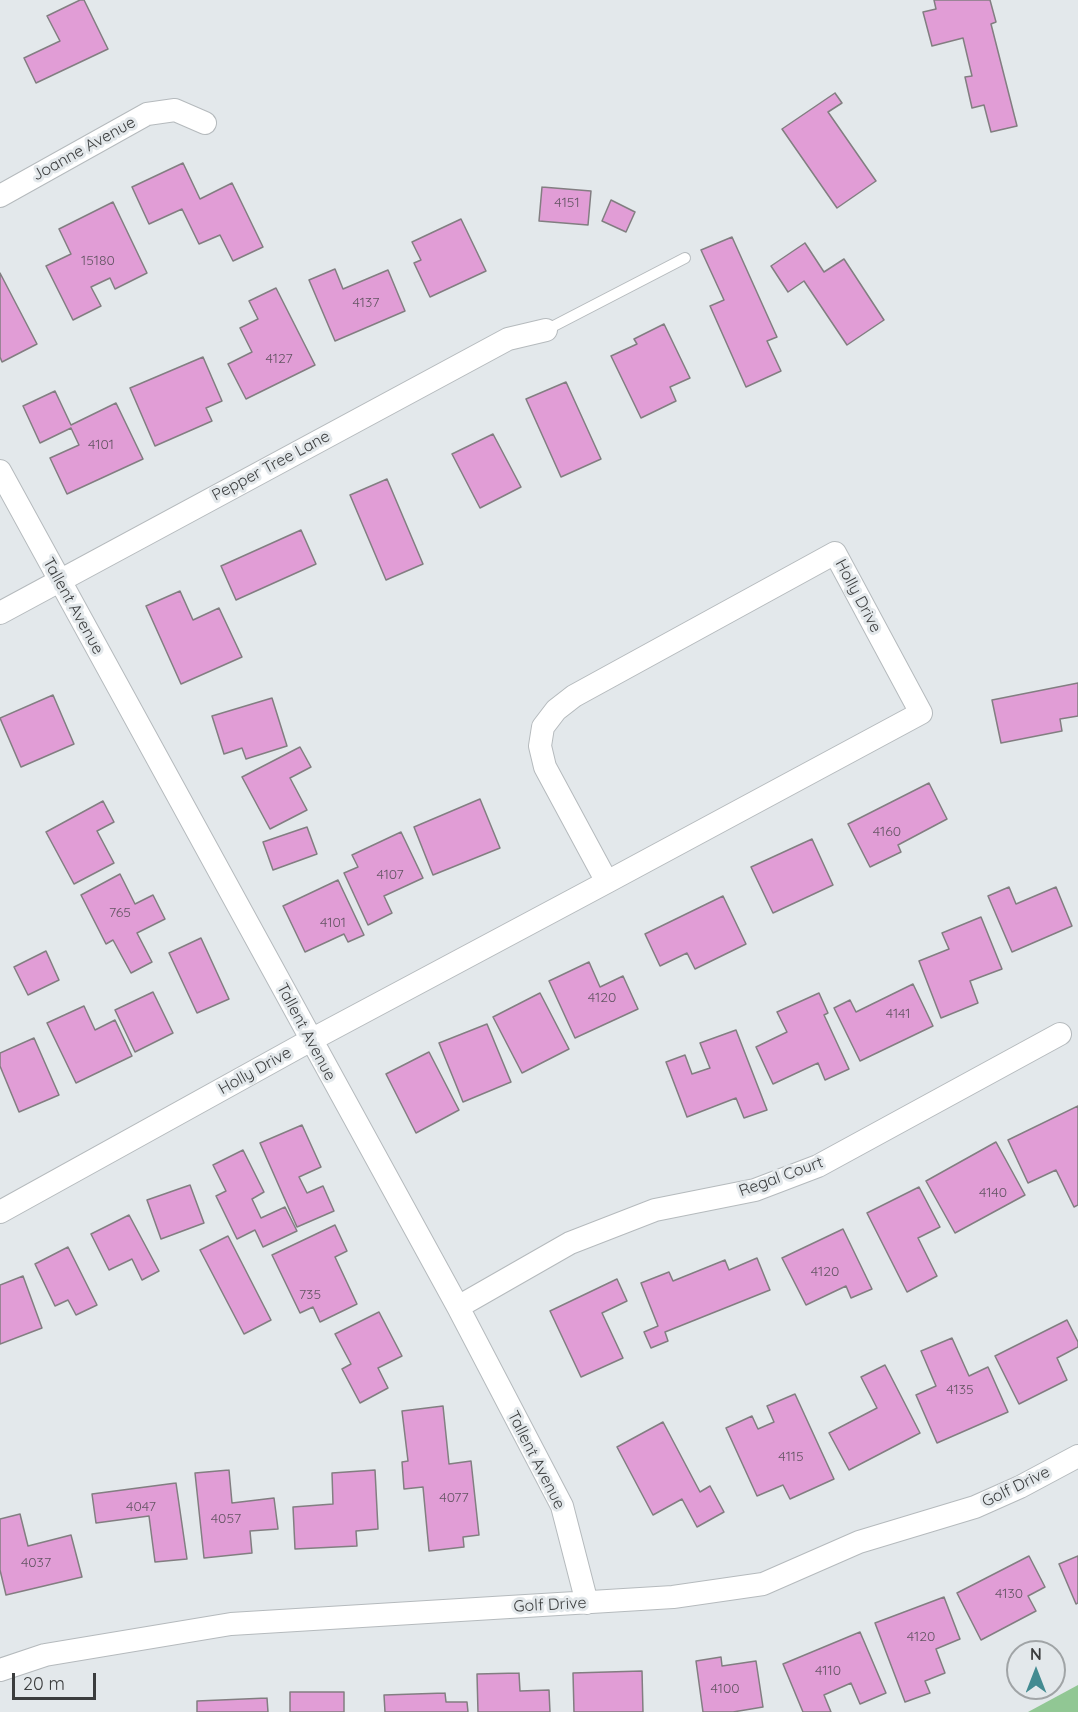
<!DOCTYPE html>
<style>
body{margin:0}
#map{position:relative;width:1078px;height:1712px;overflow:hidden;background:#e3e8eb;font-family:Quicksand,sans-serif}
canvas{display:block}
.north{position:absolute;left:1006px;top:1640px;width:60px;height:60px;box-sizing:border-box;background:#e3e8eb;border:2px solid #a0a4a6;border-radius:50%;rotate:0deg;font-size:16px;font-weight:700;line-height:24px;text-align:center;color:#3b3d3e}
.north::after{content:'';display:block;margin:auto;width:21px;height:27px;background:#438b91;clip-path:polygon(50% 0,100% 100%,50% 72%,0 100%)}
.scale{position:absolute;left:12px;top:1673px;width:84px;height:27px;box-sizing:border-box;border:3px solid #3b3d3e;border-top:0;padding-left:8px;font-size:18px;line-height:21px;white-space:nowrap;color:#3b3d3e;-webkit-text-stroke:4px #e3e8eb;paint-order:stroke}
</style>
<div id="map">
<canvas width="1078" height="1712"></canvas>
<div class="north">N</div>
<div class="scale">20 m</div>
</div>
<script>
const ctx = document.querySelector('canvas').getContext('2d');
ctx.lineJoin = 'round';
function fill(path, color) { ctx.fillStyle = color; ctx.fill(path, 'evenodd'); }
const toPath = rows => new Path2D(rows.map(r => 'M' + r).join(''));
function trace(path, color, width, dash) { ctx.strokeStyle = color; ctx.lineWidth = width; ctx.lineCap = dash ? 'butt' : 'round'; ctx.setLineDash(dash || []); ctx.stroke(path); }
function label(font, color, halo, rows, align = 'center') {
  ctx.font = font + ' Quicksand,sans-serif'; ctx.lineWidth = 6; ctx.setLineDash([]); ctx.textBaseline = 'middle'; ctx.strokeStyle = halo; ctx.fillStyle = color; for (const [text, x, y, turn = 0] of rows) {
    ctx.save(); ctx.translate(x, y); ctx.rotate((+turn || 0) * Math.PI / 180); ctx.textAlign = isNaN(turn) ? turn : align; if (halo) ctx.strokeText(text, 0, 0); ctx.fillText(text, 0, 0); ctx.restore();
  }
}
const green = toPath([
 [1078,1685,1078,1712,1028,1712]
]);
const building = toPath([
 [80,0,84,0,108,49,36,83,24,58,60,41,47,16,80,0],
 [934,0,990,0,996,22,991,24,1017,126,991,132,984,105,972,108,965,77,972,76,963,38,932,46,923,12,936,9,934,0],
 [835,93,842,103,828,112,876,181,837,208,782,129,835,93],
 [183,163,200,199,232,183,263,247,233,261,220,235,199,244,182,209,149,224,132,187,183,163],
 [542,187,591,191,588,225,539,221,542,187],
 [611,200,635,212,626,232,602,221,611,200],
 [113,202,147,273,115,289,110,278,91,287,101,306,73,320,46,266,71,254,59,229,113,202],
 [461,219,486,271,430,297,414,263,421,260,412,242,461,219],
 [732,237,777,337,767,341,781,371,746,387,710,306,724,300,701,250,732,237],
 [805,243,824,272,844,259,884,320,847,345,804,281,788,292,771,266,805,243],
 [335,269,343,289,388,270,405,311,335,341,309,280,335,269],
 [0,273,37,344,2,362,0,357,0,273],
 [276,288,315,365,246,399,228,364,252,352,240,328,258,319,249,301,276,288],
 [664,324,690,378,670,387,676,401,641,418,611,356,637,344,634,339,664,324],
 [203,357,222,401,206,408,212,421,155,446,130,388,203,357],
 [566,382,601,459,561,477,526,399,566,382],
 [55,391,71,425,116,403,143,459,67,494,50,458,79,445,71,428,40,443,23,406,55,391],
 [493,434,521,487,480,508,452,454,493,434],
 [387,479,423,564,386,580,350,495,387,479],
 [301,530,316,564,236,600,221,566,301,530],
 [180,591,193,620,219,608,242,657,181,684,146,606,180,591],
 [1078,683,1078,716,1060,719,1062,731,1001,743,992,700,1078,683],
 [53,695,74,744,21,767,0,718,53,695],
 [272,698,287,746,246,759,242,748,224,754,212,716,272,698],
 [300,747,311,767,290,778,307,810,270,829,242,777,300,747],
 [929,783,947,819,898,845,901,852,870,867,848,824,929,783],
 [480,799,500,848,433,875,414,827,480,799],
 [103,801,114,822,97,831,114,863,74,884,46,832,103,801],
 [307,827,317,854,273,870,263,842,307,827],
 [401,832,423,878,384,896,392,913,368,925,344,873,358,867,352,855,401,832],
 [812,839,833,885,773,913,751,867,812,839],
 [120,874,135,904,153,895,165,919,137,933,152,962,131,973,113,940,106,944,81,895,120,874],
 [338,880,364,935,348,942,344,934,305,952,283,906,338,880],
 [1009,887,1016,904,1056,887,1072,926,1012,952,988,896,1009,887],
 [723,896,746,944,695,969,687,953,660,966,645,934,723,896],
 [981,917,1002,969,970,981,978,1003,941,1018,919,961,949,949,942,933,981,917],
 [201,938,229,999,197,1013,169,953,201,938],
 [46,951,59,980,28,995,14,967,46,951],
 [589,962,600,987,623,976,638,1009,575,1038,549,981,589,962],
 [913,984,933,1026,860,1061,834,1008,850,1000,856,1012,913,984],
 [153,992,173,1033,135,1052,115,1010,153,992],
 [540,993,569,1049,522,1073,493,1017,540,993],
 [819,993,828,1013,824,1015,849,1069,825,1080,818,1063,773,1084,756,1047,787,1032,777,1012,819,993],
 [84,1006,95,1030,115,1020,132,1056,76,1083,47,1023,84,1006],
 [487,1024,511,1082,463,1102,439,1043,487,1024],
 [736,1030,767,1110,744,1118,736,1098,687,1117,666,1062,685,1055,692,1074,710,1068,700,1043,736,1030],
 [34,1038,59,1095,19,1112,0,1066,0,1053,34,1038],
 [429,1052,459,1110,416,1133,386,1074,429,1052],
 [1078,1106,1078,1205,1074,1207,1056,1170,1028,1183,1008,1140,1078,1106],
 [302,1125,321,1167,299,1177,307,1193,323,1186,334,1211,297,1227,260,1143,302,1125],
 [996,1142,1025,1195,955,1233,926,1181,996,1142],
 [243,1150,264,1192,252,1199,261,1218,285,1207,297,1231,263,1247,255,1230,237,1239,216,1196,226,1191,213,1165,243,1150],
 [190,1185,204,1223,161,1239,147,1200,190,1185],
 [919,1187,940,1227,918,1238,937,1276,907,1292,867,1213,919,1187],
 [129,1215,159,1271,142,1280,132,1259,109,1270,91,1234,129,1215],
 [335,1225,347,1251,335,1257,357,1304,320,1322,313,1307,300,1313,272,1255,335,1225],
 [843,1229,872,1289,851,1298,846,1286,806,1305,782,1258,843,1229],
 [228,1236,271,1320,244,1334,200,1250,228,1236],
 [68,1247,97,1305,76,1315,68,1300,55,1306,35,1264,68,1247],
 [757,1258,770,1290,665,1332,668,1341,651,1348,644,1332,658,1326,641,1283,669,1272,673,1281,725,1260,729,1270,757,1258],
 [23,1276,42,1328,0,1344,0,1285,23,1276],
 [617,1279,627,1301,602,1313,623,1358,581,1377,550,1311,617,1279],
 [379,1312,402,1356,378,1368,388,1388,360,1403,342,1369,351,1364,335,1334,379,1312],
 [1067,1320,1078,1342,1078,1347,1057,1358,1067,1380,1019,1404,995,1356,1067,1320],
 [952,1338,969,1376,988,1367,1008,1412,937,1443,916,1395,936,1386,921,1351,952,1338],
 [885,1365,920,1433,849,1470,829,1433,877,1408,861,1377,885,1365],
 [795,1394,834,1479,790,1499,783,1485,757,1496,726,1428,752,1416,758,1429,774,1422,767,1406,795,1394],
 [443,1406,449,1464,471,1461,479,1535,463,1537,464,1547,429,1551,423,1487,404,1489,402,1462,408,1461,402,1411,443,1406],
 [663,1422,700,1492,710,1486,724,1512,697,1527,682,1499,653,1515,617,1447,663,1422],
 [229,1470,232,1503,274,1498,278,1529,250,1531,252,1553,204,1558,195,1473,229,1470],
 [375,1470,378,1529,356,1531,357,1546,295,1549,293,1507,333,1504,332,1473,375,1470],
 [176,1483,187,1559,155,1562,149,1516,96,1523,92,1494,176,1483],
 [20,1514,28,1546,71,1535,82,1577,6,1595,0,1570,0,1519,20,1514],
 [1029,1556,1045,1587,1028,1596,1036,1611,981,1640,957,1593,1029,1556],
 [1078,1556,1078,1603,1076,1604,1059,1564,1078,1556],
 [944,1597,960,1639,936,1649,945,1673,925,1681,930,1693,905,1702,875,1623,944,1597],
 [860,1632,886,1693,860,1704,851,1683,824,1695,831,1712,803,1712,783,1664,860,1632],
 [721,1657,722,1666,756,1661,763,1707,733,1712,703,1712,696,1661,721,1657],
 [642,1671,643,1712,574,1712,573,1673,642,1671],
 [519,1673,520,1691,549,1690,550,1712,478,1712,477,1674,519,1673],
 [290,1692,344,1692,344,1712,290,1712,290,1692],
 [445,1693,446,1702,467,1702,468,1712,385,1712,384,1695,445,1693],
 [267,1698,268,1712,197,1712,197,1701,267,1698]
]);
const lane = toPath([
 [546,330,685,258]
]);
const street = toPath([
 [0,196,147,114,175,110,205,123],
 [0,471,458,1307,562,1506,587,1603],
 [0,613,508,339,546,330],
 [0,1212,311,1040,607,882,921,713,835,553,574,696,556,710,543,727,540,746,545,767,607,882],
 [458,1307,570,1243,655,1210,755,1190,818,1166,1060,1034],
 [0,1670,45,1655,231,1624,673,1597,763,1584,859,1542,975,1507,1020,1487,1078,1456]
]);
const numberNames = [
 ["4151",567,203],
 ["15180",98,261],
 ["4137",366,303],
 ["4127",279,359],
 ["4101",101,445],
 ["4160",887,832],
 ["4107",390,875],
 ["765",120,913],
 ["4101",333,923],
 ["4120",602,998],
 ["4141",898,1014],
 ["4140",993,1193],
 ["4120",825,1272],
 ["735",310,1295],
 ["4135",960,1390],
 ["4115",791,1457],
 ["4077",454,1498],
 ["4047",141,1507],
 ["4057",226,1519],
 ["4037",36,1563],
 ["4130",1009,1594],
 ["4120",921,1637],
 ["4110",828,1671],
 ["4100",725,1689]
];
const streetNames = [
 ["Joanne Avenue",84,149,-29],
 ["Pepper Tree Lane",271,466,-28],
 ["Holly Drive",858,596,62],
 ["Tallent Avenue",73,606,61],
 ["Tallent Avenue",306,1032,62],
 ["Holly Drive",255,1071,-29],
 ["Regal Court",781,1177,-20],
 ["Tallent Avenue",536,1460,63],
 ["Golf Drive",1016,1487,-26],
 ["Golf Drive",550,1605,-3]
];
fill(green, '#91c794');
fill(building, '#e19dd6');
trace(building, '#827e81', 1.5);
trace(lane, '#b5babd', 12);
trace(street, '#b5babd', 24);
trace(lane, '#fff', 10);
trace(street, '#fff', 22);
label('14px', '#645564', null, numberNames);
label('16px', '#3b3d3e', '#e3e8eb', streetNames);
</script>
